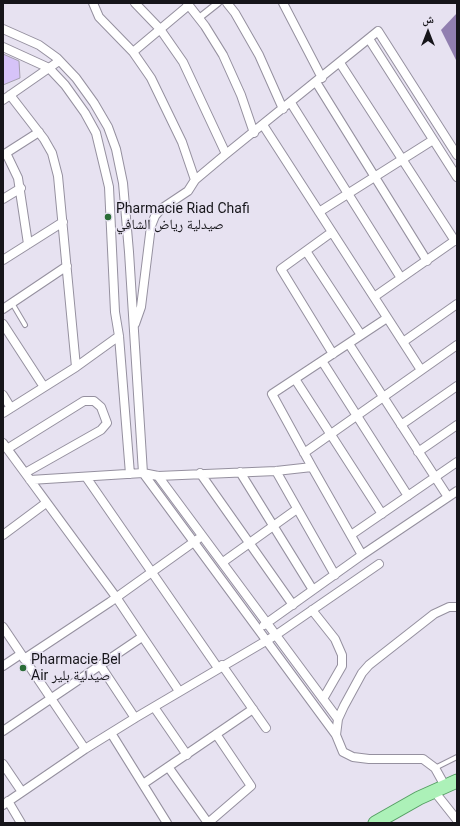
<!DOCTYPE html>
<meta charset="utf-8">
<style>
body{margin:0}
#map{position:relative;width:460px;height:826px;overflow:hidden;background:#e7e2f1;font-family:Roboto,"Noto Naskh Arabic",sans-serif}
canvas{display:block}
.frame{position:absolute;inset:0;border:4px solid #16151a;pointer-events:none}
.north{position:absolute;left:408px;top:12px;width:40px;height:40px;-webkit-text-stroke:3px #e7e2f1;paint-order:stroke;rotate:0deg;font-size:11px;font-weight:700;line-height:16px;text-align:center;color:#16151a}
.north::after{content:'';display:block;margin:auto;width:14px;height:18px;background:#16151a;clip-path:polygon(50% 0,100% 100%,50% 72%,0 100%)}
</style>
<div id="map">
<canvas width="460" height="826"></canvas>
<div class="frame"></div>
<div class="north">ش</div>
</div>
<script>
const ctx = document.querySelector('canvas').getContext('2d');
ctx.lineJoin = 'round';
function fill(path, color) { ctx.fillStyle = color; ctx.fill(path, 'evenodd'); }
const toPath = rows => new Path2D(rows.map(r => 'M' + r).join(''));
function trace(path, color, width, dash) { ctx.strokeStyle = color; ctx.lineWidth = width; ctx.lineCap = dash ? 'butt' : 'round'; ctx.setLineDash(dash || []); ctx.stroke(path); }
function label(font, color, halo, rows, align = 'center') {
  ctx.font = font + ' Roboto,"Noto Naskh Arabic",sans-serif'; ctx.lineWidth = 3.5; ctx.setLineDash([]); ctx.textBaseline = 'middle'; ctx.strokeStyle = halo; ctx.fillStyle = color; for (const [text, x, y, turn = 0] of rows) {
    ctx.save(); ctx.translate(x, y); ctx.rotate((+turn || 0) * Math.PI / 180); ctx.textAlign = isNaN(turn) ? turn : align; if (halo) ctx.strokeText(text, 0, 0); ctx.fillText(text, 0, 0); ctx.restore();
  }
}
const water = toPath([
 [457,13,457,62,441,30]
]);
const building = toPath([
 [3,54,19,61,20,78,3,85,3,54]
]);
const service = toPath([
 [12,303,25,325],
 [435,768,457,757]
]);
const pedestrian = toPath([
 [199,18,218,3]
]);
const minor = toPath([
 [93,3,99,17,133,52,151,78,182,142,195,180],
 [135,3,160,29,183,62,226,154],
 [187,3,205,26,223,55,241,95,254,133],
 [227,3,235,13,259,55,283,109],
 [283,3,322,78],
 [3,29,39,45,57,58,76,78,94,103,108,127,116,149,123,183,129,252,143,473,336,735,343,752,353,757,369,759,423,759,435,768,445,786],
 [369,39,457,177],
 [3,47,49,68,65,85,85,113,96,133,109,187,115,312,119,336,130,474],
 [133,52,189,5],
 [340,63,455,241],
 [316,82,427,261],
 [10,95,44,139,52,153,58,176,76,367],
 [3,100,59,61],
 [291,103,401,278],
 [263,125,421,370],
 [6,153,18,178,28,244],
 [3,155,39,132],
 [3,199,21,188],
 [319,212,433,140],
 [332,232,281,269,333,354],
 [306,251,361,335],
 [3,260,63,222],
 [374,297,457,239],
 [3,309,67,266],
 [3,324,44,387],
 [135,324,141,307,151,226,155,216,161,209,188,191,195,180,226,154,378,31,457,155],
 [403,342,457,304],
 [349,344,448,497],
 [322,361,408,496],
 [295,379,382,514],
 [3,395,11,408],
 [3,413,76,367,119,336],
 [401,425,457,386],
 [3,443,116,597,179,691],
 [7,449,84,401,94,401,101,407,107,423,101,430,25,473],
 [418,452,457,425],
 [304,453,457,345],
 [276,471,335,575],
 [240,472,313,590],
 [200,473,293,605],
 [158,476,338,719],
 [86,477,218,668],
 [30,480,143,473,158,476,276,471,312,467],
 [3,535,46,503],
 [351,535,457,462],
 [362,555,312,467,272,394,387,318],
 [223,562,297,509],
 [312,610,335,639,342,655,342,666,323,699],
 [264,625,362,555,457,491],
 [3,627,85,749],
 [24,659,110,602,198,539],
 [100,665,135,718],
 [222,665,266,728],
 [3,666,21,654],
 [154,707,187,755],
 [3,731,142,637],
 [111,733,167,823],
 [336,735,338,719,344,706,362,673,369,665,434,614,449,607,457,607],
 [3,764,22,792],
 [169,768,208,823],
 [143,784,253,709],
 [434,791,457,820],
 [8,801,21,823],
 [3,805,85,749,135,718,276,635,379,564],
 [208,823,251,786,216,734]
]);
const primary = toPath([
 [375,823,419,798,457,781]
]);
const markers = [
 [108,217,4,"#2b6d37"],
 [23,668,4,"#2b6d37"]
];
const poiNames = [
 ["Pharmacie Riad Chafi",116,209],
 ["صيدلية رياض الشافي",116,225],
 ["Pharmacie Bel",31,660],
 ["Air صيدلية بلير",31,676]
];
fill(water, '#917fb0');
fill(building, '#d6c3f8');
trace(building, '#a49fad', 1);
trace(service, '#95909f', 6);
trace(pedestrian, '#95909f', 8);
trace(minor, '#95909f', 10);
trace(primary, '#549e62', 15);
trace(service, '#fff', 4);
trace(pedestrian, '#fff', 6);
trace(minor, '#fff', 8);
trace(primary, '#acf1b8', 13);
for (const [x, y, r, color] of markers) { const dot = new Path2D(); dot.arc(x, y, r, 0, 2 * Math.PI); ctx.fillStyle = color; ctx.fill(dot); trace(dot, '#e7e2f1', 1.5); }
label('14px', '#16151a', '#e7e2f1', poiNames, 'left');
</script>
